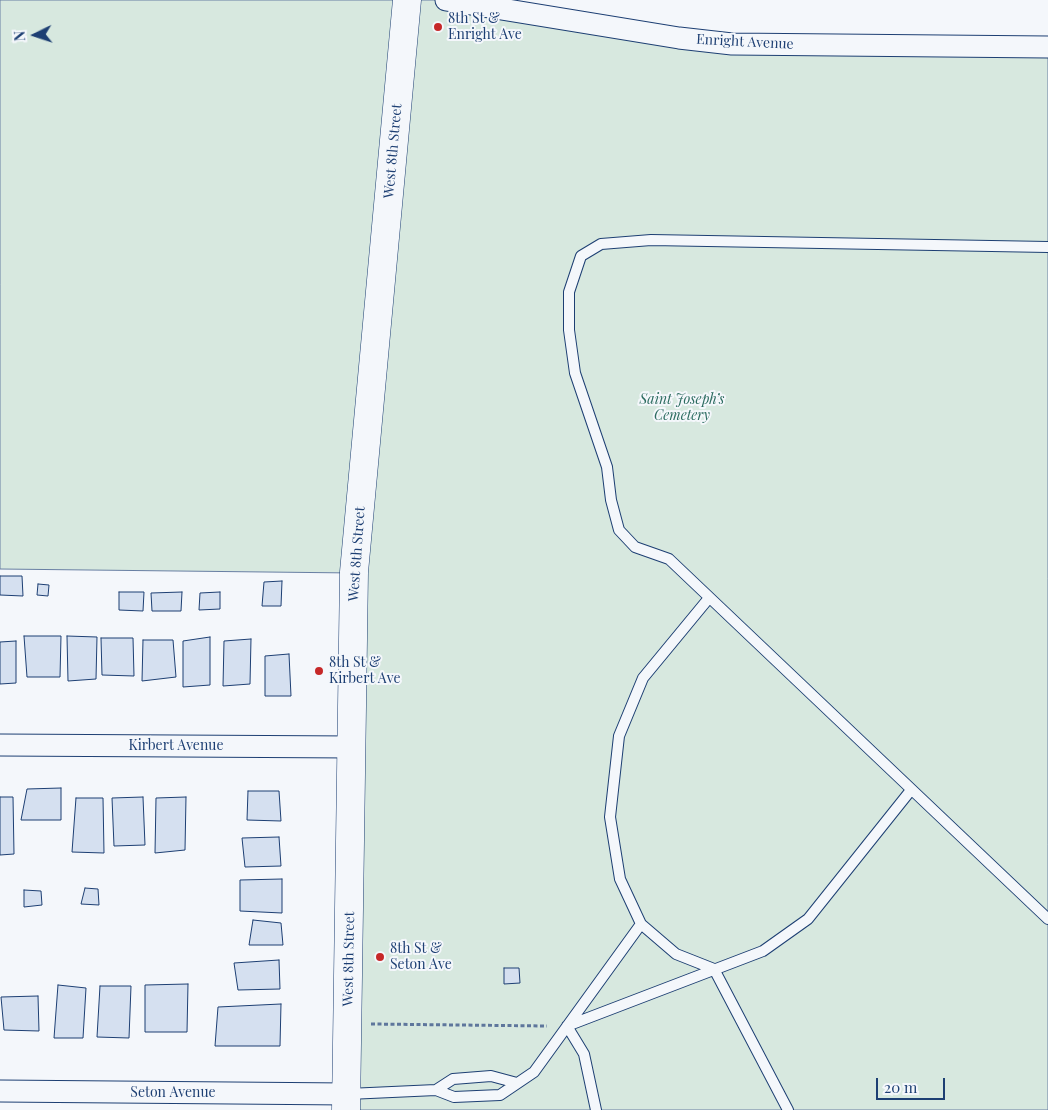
<!DOCTYPE html>
<meta charset="utf-8">
<style>
body{margin:0}
#map{position:relative;width:1048px;height:1110px;overflow:hidden;background:#f4f7fb;font-family:"Playfair Display",serif}
canvas{display:block}
.north{position:absolute;left:10px;top:10px;width:50px;height:50px;-webkit-text-stroke:4px #f4f7fb;paint-order:stroke;rotate:266deg;font-size:14px;font-weight:700;line-height:20px;text-align:center;color:#1d3f73}
.north::after{content:'';display:block;margin:auto;width:18px;height:22px;background:#1d3f73;clip-path:polygon(50% 0,100% 100%,50% 72%,0 100%)}
.scale{position:absolute;left:876px;top:1078px;width:69px;height:22px;box-sizing:border-box;border:2px solid #1d3f73;border-top:0;padding-left:6px;font-size:15px;line-height:18px;white-space:nowrap;color:#1d3f73;-webkit-text-stroke:4px #f4f7fb;paint-order:stroke}
</style>
<div id="map">
<canvas width="1048" height="1110"></canvas>
<div class="north">N</div>
<div class="scale">20 m</div>
</div>
<script>
const ctx = document.querySelector('canvas').getContext('2d');
ctx.lineJoin = 'round';
function fill(path, color) { ctx.fillStyle = color; ctx.fill(path, 'evenodd'); }
const toPath = rows => new Path2D(rows.map(r => 'M' + r).join(''));
function trace(path, color, width, dash) { ctx.strokeStyle = color; ctx.lineWidth = width; ctx.lineCap = dash ? 'butt' : 'round'; ctx.setLineDash(dash || []); ctx.stroke(path); }
function label(font, color, halo, rows, align = 'center') {
  ctx.font = font + ' "Playfair Display",serif'; ctx.lineWidth = 4; ctx.setLineDash([]); ctx.textBaseline = 'middle'; ctx.strokeStyle = halo; ctx.fillStyle = color; for (const [text, x, y, turn = 0] of rows) {
    ctx.save(); ctx.translate(x, y); ctx.rotate((+turn || 0) * Math.PI / 180); ctx.textAlign = isNaN(turn) ? turn : align; if (halo) ctx.strokeText(text, 0, 0); ctx.fillText(text, 0, 0); ctx.restore();
  }
}
const green = toPath([
 [0,0,446,0,679,38,1048,47,1048,1110,346,1110,354,573,0,569,0,0]
]);
const building = toPath([
 [0,576,22,576,23,596,0,595,0,576],
 [282,581,281,606,262,606,264,582,282,581],
 [38,584,49,585,48,596,37,595,38,584],
 [119,592,144,592,143,611,119,610,119,592],
 [182,592,181,611,152,611,151,593,182,592],
 [220,592,220,609,199,610,200,593,220,592],
 [24,636,61,636,60,677,27,677,24,636],
 [67,636,97,637,96,679,68,681,67,636],
 [210,637,210,685,183,687,183,641,210,637],
 [101,638,133,638,134,676,102,675,101,638],
 [251,639,250,684,223,686,224,641,251,639],
 [143,640,173,640,176,677,142,681,143,640],
 [16,641,16,683,0,684,0,642,16,641],
 [289,654,291,696,265,696,265,656,289,654],
 [61,788,61,820,21,820,27,789,61,788],
 [248,791,279,791,281,821,247,820,248,791],
 [0,797,13,797,14,854,0,855,0,797],
 [143,797,145,845,114,846,112,798,143,797],
 [186,797,185,850,155,853,156,798,186,797],
 [76,798,103,798,104,853,72,852,76,798],
 [279,837,281,866,245,867,242,838,279,837],
 [282,879,282,913,240,911,240,880,282,879],
 [85,888,98,889,99,905,81,904,85,888],
 [24,890,41,891,42,905,24,907,24,890],
 [253,920,281,923,283,945,249,945,253,920],
 [279,960,280,989,238,990,234,963,279,960],
 [504,968,519,968,520,983,504,984,504,968],
 [188,984,187,1032,145,1032,145,985,188,984],
 [58,985,86,988,83,1038,54,1038,58,985],
 [100,986,131,986,129,1038,97,1037,100,986],
 [38,996,39,1031,4,1030,1,997,38,996],
 [281,1004,280,1046,215,1046,218,1007,281,1004]
]);
const path = toPath([
 [371,1024,547,1026]
]);
const lane = toPath([
 [1048,247,651,240,601,244,581,256,569,292,569,330,575,373,607,467,611,500,619,530,635,547,669,559,1048,919],
 [709,598,643,678,619,736,610,817,620,879,641,924,676,954,714,969,788,1110],
 [436,1090,453,1079,491,1076,517,1083],
 [348,1094,436,1090,454,1097,500,1095,534,1072,641,924],
 [596,1110,584,1054,567,1026,763,951,808,919,911,790]
]);
const street = toPath([
 [446,0,679,38,732,44,1048,47],
 [0,745,353,747],
 [0,1091,347,1094]
]);
const secondary = toPath([
 [346,1110,354,572,407,0]
]);
const markers = [
 [438,27,5,"#c62828"],
 [319,671,5,"#c62828"],
 [380,957,5,"#c62828"]
];
const poiNames = [
 ["8th St &",448,19],
 ["Enright Ave",448,35],
 ["8th St &",329,663],
 ["Kirbert Ave",329,679],
 ["8th St &",390,949],
 ["Seton Ave",390,965]
];
const streetNames = [
 ["Enright Avenue",745,42,3],
 ["West 8th Street",393,151,-85],
 ["West 8th Street",357,554,-86],
 ["Kirbert Avenue",176,746],
 ["West 8th Street",349,959,-89],
 ["Seton Avenue",173,1093]
];
const parkNames = [
 ["Saint Joseph’s",682,400],
 ["Cemetery",682,416]
];
fill(green, '#d7e8df');
trace(green, '#687fa3', 1);
fill(building, '#d5e0f0');
trace(building, '#1d3f73', 1);
trace(lane, '#1d3f73', 12);
trace(street, '#1d3f73', 23);
trace(secondary, '#1d3f73', 29);
trace(path, '#5e769c', 3, [4, 2.5]);
trace(lane, '#f4f7fb', 10);
trace(street, '#f4f7fb', 21);
trace(secondary, '#f4f7fb', 28);
for (const [x, y, r, color] of markers) { const dot = new Path2D(); dot.arc(x, y, r, 0, 2 * Math.PI); ctx.fillStyle = color; ctx.fill(dot); trace(dot, '#f4f7fb', 2); }
label('14px', '#1d3f73', '#f4f7fb', poiNames, 'left');
label('14px', '#1d3f73', '#f4f7fb', streetNames);
label('italic 14px', '#2c6c60', '#f4f7fb', parkNames);
</script>
